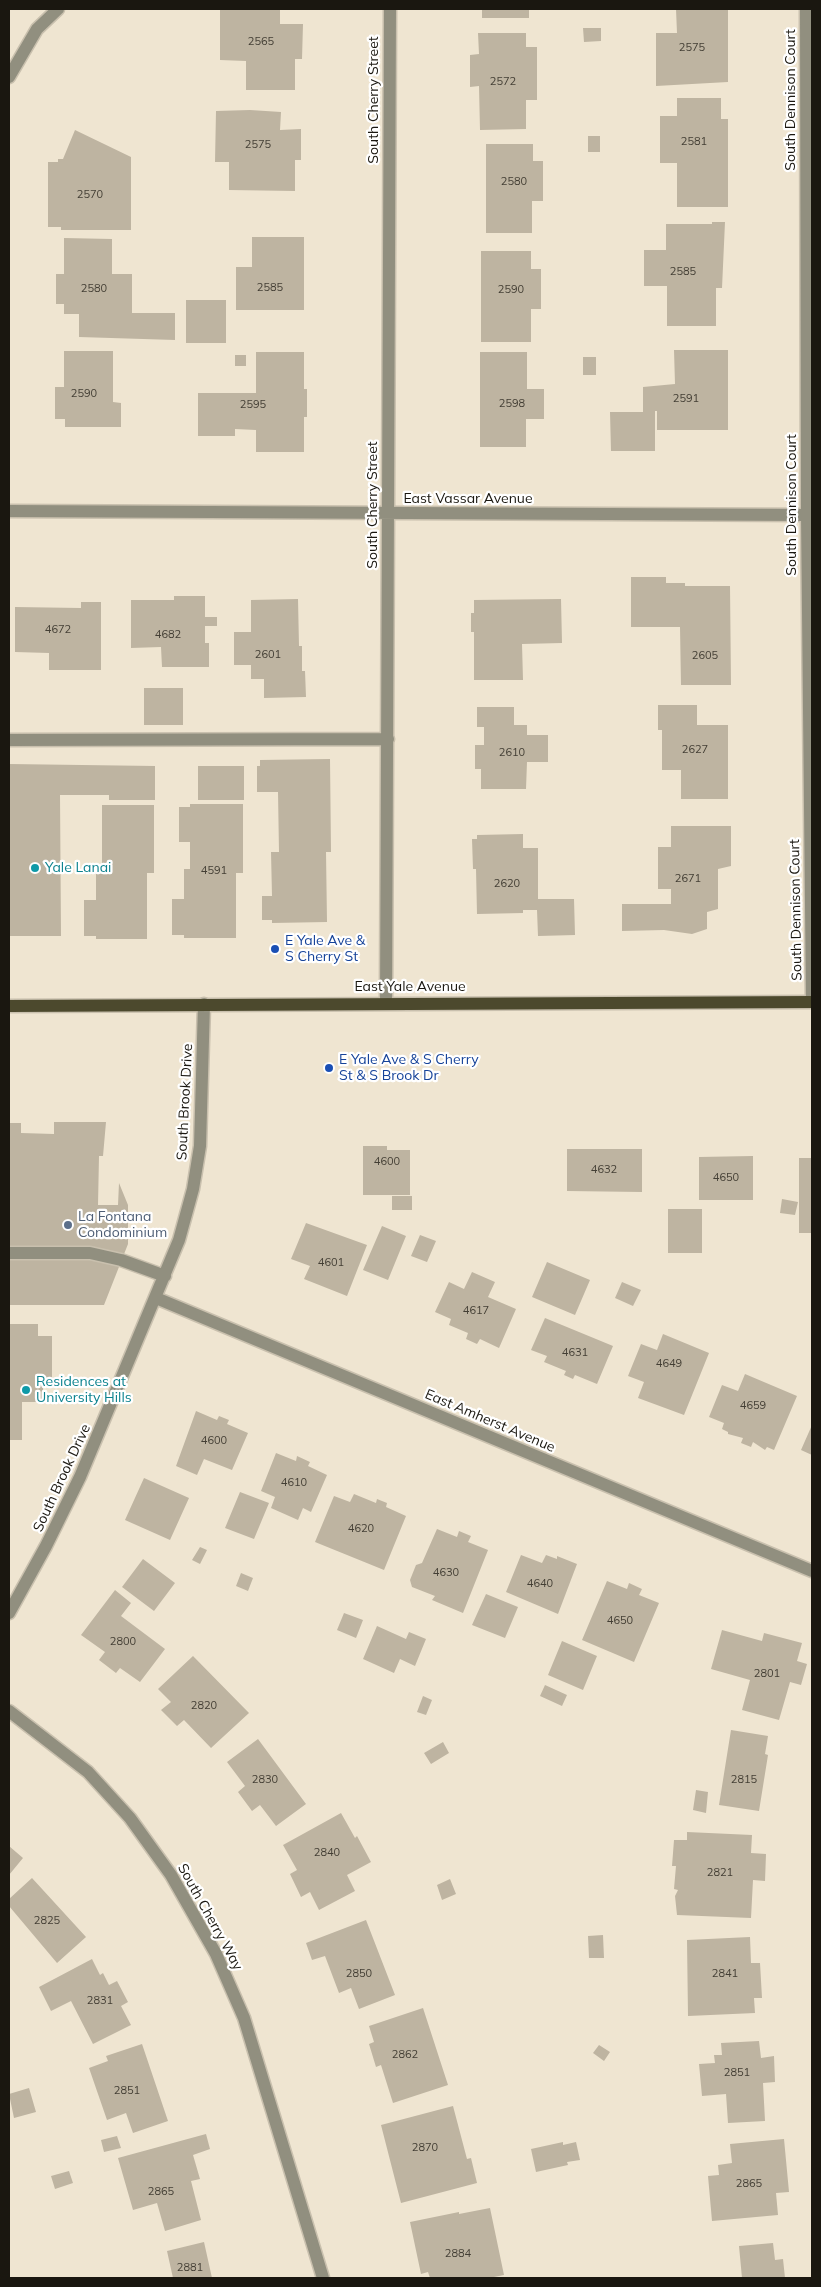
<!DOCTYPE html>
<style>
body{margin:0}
#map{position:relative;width:821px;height:2287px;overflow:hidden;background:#efe5d1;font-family:Mulish,sans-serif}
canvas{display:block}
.frame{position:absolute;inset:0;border:10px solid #1a1710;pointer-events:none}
</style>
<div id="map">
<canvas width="821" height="2287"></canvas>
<div class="frame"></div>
</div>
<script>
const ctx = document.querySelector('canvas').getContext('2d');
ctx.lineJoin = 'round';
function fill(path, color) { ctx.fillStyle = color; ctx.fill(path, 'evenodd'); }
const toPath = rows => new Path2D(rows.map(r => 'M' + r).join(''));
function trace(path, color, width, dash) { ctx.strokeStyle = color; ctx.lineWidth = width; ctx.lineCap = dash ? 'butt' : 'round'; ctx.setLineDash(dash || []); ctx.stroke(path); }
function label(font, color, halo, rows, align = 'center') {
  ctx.font = font + ' Mulish,sans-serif'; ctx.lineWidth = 4.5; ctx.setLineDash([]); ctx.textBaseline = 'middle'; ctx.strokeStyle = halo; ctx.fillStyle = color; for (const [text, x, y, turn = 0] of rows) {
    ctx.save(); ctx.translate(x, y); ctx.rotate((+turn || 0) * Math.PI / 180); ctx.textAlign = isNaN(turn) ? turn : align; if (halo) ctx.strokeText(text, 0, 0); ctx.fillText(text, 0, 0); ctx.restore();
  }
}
const building = toPath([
 [220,9,280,9,280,24,303,24,302,59,295,59,295,90,246,90,246,61,220,60],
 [482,9,529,9,529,18,482,18],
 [676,9,728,9,728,82,656,86,656,33,677,33],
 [583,28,601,28,601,41,584,42],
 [478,33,526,33,526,47,537,47,537,100,526,100,526,129,480,130,479,86,470,87,470,55,479,54],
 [677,98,721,98,721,119,728,119,728,207,677,207,677,163,660,163,660,116,677,116],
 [250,110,281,112,280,130,301,129,301,160,295,160,295,191,229,190,229,162,215,162,216,111],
 [75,130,131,157,131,230,61,230,61,227,48,227,48,162,58,162,58,159,63,159],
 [588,136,600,136,600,152,588,152],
 [486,144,533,144,533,161,543,161,543,201,532,201,532,233,486,233],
 [712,222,725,222,722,288,716,288,716,326,667,326,667,286,644,286,644,250,666,250,666,224,712,224],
 [252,237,304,237,304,310,236,310,236,267,252,267],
 [64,238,112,239,112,274,132,274,132,313,175,313,175,340,79,337,79,314,64,314,64,304,56,304,56,274,64,274],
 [481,251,531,251,531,269,541,269,541,309,531,309,531,342,481,342],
 [186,300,226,300,226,343,186,343],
 [674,350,728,350,728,430,657,430,657,411,655,411,655,451,611,451,610,412,643,412,643,387,675,384],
 [64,351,113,351,113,402,121,403,121,427,65,427,65,419,55,419,55,387,64,387],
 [256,352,304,352,304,389,307,389,307,417,304,417,304,452,256,452,256,430,235,429,235,436,198,436,198,393,256,393],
 [480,352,527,352,527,389,544,389,544,419,526,419,526,447,480,447],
 [235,355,246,355,246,366,235,366],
 [583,357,596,357,596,375,583,375],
 [631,577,666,577,666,583,685,583,685,586,730,586,731,685,681,685,680,627,631,627],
 [174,596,205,596,205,617,217,617,217,626,205,626,205,643,209,643,209,667,162,667,161,647,131,648,131,600,174,600],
 [298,599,299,646,302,646,302,671,305,671,306,697,264,698,264,679,251,679,251,665,234,665,234,632,251,632,251,600],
 [561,599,562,643,522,644,523,680,474,680,474,632,471,632,471,613,474,613,474,600],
 [81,602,101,602,101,670,49,670,49,653,15,652,15,607,81,608],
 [144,688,183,688,183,725,144,725],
 [658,705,697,705,697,725,728,725,728,799,681,799,681,770,662,770,662,730,658,730],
 [477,707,514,707,514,725,527,725,527,735,548,735,548,762,527,762,526,789,481,789,481,769,475,769,475,745,484,745,484,727,477,727],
 [330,759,331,852,326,852,327,922,272,923,272,920,262,920,262,896,272,896,271,852,279,852,278,792,257,792,257,766,260,766,260,760],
 [9,764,155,766,155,800,109,800,109,795,60,795,61,936,9,936],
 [198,766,244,766,244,800,198,800],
 [190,804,243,804,243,873,236,873,236,938,184,938,184,935,172,935,172,899,184,899,184,869,190,869,190,842,179,842,179,807,190,807],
 [102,805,154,805,154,873,147,873,147,939,96,939,96,936,84,936,84,900,96,900,96,869,102,869],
 [671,826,731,826,731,866,718,869,718,909,707,912,707,929,692,934,664,930,622,931,622,904,671,904,671,889,658,889,658,847,671,847],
 [523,834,523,848,538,848,538,899,574,899,575,935,538,936,537,910,523,910,523,913,477,914,476,869,473,869,472,839,477,839,477,835],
 [54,1122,106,1122,103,1156,99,1156,98,1205,118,1205,119,1183,128,1205,128,1244,104,1305,9,1305,9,1123,21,1123,21,1133,54,1134],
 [363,1146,387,1146,387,1150,410,1150,410,1195,363,1195],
 [567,1149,642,1149,642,1192,567,1191],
 [753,1156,753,1200,699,1200,699,1157],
 [799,1158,812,1158,812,1233,799,1233],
 [392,1196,412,1196,412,1210,392,1210],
 [782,1199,798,1202,795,1215,780,1213],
 [668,1209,702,1209,702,1253,668,1253],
 [306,1223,367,1245,347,1296,304,1279,310,1266,291,1259],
 [382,1226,406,1236,388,1280,363,1270],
 [420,1235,436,1241,427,1262,411,1256],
 [547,1262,590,1280,575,1315,532,1297],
 [472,1272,495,1282,488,1297,516,1309,499,1348,480,1339,477,1344,466,1339,468,1333,449,1325,451,1319,435,1312,449,1282,464,1289],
 [622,1282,641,1290,633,1306,615,1298],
 [545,1318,613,1346,597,1384,575,1375,573,1379,564,1375,566,1371,544,1362,547,1356,531,1350],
 [9,1324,38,1324,38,1336,52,1336,52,1379,43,1379,43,1402,22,1402,22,1440,9,1440],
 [663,1334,709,1353,684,1415,638,1398,644,1382,628,1376,641,1344,657,1350],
 [745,1374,797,1396,774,1450,767,1447,765,1450,753,1442,751,1447,741,1443,743,1438,728,1434,728,1432,722,1429,724,1423,709,1417,722,1385,738,1391],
 [196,1411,217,1420,219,1416,229,1420,227,1424,248,1433,232,1470,204,1459,197,1475,176,1466],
 [812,1425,812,1455,801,1450],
 [276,1453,296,1461,297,1456,310,1462,308,1466,327,1475,311,1512,303,1508,298,1520,271,1508,275,1497,261,1491],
 [144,1478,189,1498,170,1540,125,1520],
 [240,1492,269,1503,254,1539,225,1528],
 [354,1494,376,1503,377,1499,387,1503,386,1507,406,1516,384,1570,315,1542,334,1496,350,1502],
 [437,1529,457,1537,459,1531,471,1536,468,1542,488,1550,463,1613,432,1600,435,1596,412,1587,410,1580,416,1565,422,1563],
 [200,1547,207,1550,200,1564,192,1560],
 [521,1555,542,1563,546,1555,557,1559,557,1556,577,1564,558,1614,506,1592],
 [143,1559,175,1583,154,1611,122,1587],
 [241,1573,253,1578,248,1591,236,1586],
 [607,1581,627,1589,629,1583,642,1589,639,1595,659,1603,634,1662,582,1640],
 [115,1590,131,1603,121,1616,165,1649,140,1682,120,1668,116,1673,99,1660,105,1652,81,1635],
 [486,1594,518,1607,505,1638,472,1625],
 [344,1613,363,1620,356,1638,337,1630],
 [377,1626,406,1639,409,1632,426,1639,415,1666,400,1659,394,1673,363,1659],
 [722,1630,762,1641,764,1633,802,1643,797,1661,807,1664,801,1685,790,1682,779,1720,742,1710,750,1680,711,1669],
 [562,1641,597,1656,583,1690,548,1675],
 [193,1656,249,1713,211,1748,184,1720,177,1726,161,1710,171,1702,158,1689],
 [545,1685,567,1695,562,1706,540,1696],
 [423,1696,432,1700,426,1715,417,1712],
 [731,1730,768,1736,765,1754,768,1755,759,1811,719,1805],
 [258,1739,306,1804,276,1826,260,1805,252,1811,238,1792,245,1786,227,1762],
 [443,1742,449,1753,431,1764,424,1753],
 [696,1790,708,1792,706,1813,693,1810],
 [341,1813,355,1838,357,1836,371,1862,347,1875,355,1891,319,1910,310,1892,301,1897,290,1874,297,1870,283,1845],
 [687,1832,752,1835,751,1853,766,1854,765,1881,753,1880,751,1918,677,1915,675,1896,678,1890,674,1889,676,1866,672,1866,674,1840,687,1840],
 [9,1846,23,1858,9,1875],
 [32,1878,86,1937,57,1963,9,1906,9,1899],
 [450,1879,456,1894,442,1900,437,1885],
 [366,1920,395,1995,359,2009,351,1988,339,1993,325,1956,312,1960,306,1943],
 [603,1935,604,1958,589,1958,588,1936],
 [750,1937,751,1963,760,1963,762,1998,754,1998,755,2013,688,2016,687,1940],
 [92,1959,100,1975,103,1973,109,1985,117,1981,128,2002,121,2006,131,2025,93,2044,71,2001,51,2011,39,1987],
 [423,2008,448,2085,393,2103,381,2065,376,2067,369,2044,374,2042,369,2026],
 [759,2041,761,2058,774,2056,775,2082,763,2083,765,2121,728,2123,726,2094,702,2096,699,2064,715,2063,714,2055,722,2055,721,2043],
 [142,2044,168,2121,133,2133,126,2113,107,2120,89,2068,108,2061,106,2056],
 [599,2045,610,2052,604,2061,593,2053],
 [29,2088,36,2112,14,2118,9,2094],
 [453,2106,467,2159,471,2158,477,2183,401,2203,381,2125],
 [206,2134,210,2149,193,2155,200,2179,191,2181,201,2220,165,2231,157,2203,133,2210,118,2158],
 [117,2136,121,2148,104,2152,101,2140],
 [784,2139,789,2192,776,2193,778,2215,712,2221,708,2176,719,2175,718,2165,732,2163,730,2144],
 [563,2142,563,2145,576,2142,580,2160,567,2162,568,2165,536,2172,531,2149],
 [69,2171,73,2183,55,2189,51,2176],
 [490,2208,504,2275,489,2278,430,2278,428,2272,421,2274,410,2222,459,2212,459,2214],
 [204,2242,212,2278,173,2278,167,2251],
 [773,2243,775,2260,783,2259,785,2278,742,2278,739,2246]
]);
const minor = toPath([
 [806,9,807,515,812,1002],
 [9,77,37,29,58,9],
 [9,511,807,515],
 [9,740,388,739],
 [386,1002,390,9],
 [9,1253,90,1253,121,1260,165,1276],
 [156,1298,812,1571],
 [9,1613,46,1546,80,1477,179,1240,193,1189,200,1146,204,1004],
 [9,1711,88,1772,130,1818,171,1875,216,1954,244,2018,323,2278]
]);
const major = toPath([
 [9,1006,812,1002]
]);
const markers = [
 [35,868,5,"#0f9aa8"],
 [275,949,5,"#1a4fb4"],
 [329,1068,5,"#1a4fb4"],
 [68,1225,5,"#5c6f8a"],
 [26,1390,5,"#0f9aa8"]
];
const numberNames = [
 ["2565",261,42],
 ["2575",692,48],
 ["2572",503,82],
 ["2581",694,142],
 ["2575",258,145],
 ["2580",514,182],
 ["2570",90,195],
 ["2585",683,272],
 ["2585",270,288],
 ["2580",94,289],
 ["2590",511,290],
 ["2590",84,394],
 ["2591",686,399],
 ["2598",512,404],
 ["2595",253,405],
 ["4672",58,630],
 ["4682",168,635],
 ["2601",268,655],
 ["2605",705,656],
 ["2627",695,750],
 ["2610",512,753],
 ["4591",214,871],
 ["2671",688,879],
 ["2620",507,884],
 ["4600",387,1162],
 ["4632",604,1170],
 ["4650",726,1178],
 ["4601",331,1263],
 ["4617",476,1311],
 ["4631",575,1353],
 ["4649",669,1364],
 ["4659",753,1406],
 ["4600",214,1441],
 ["4610",294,1483],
 ["4620",361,1529],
 ["4630",446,1573],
 ["4640",540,1584],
 ["4650",620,1621],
 ["2800",123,1642],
 ["2801",767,1674],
 ["2820",204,1706],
 ["2830",265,1780],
 ["2815",744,1780],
 ["2840",327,1853],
 ["2821",720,1873],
 ["2825",47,1921],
 ["2850",359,1974],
 ["2841",725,1974],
 ["2831",100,2001],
 ["2862",405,2055],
 ["2851",737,2073],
 ["2851",127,2091],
 ["2870",425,2148],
 ["2865",749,2184],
 ["2865",161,2192],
 ["2884",458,2254],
 ["2881",190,2268]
];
const streetNames = [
 ["South Cherry Street",374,100,-90],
 ["South Dennison Court",791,100,-90],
 ["East Vassar Avenue",468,499],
 ["South Cherry Street",373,505,-90],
 ["South Dennison Court",792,505,-90],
 ["South Dennison Court",796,910,-91],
 ["East Yale Avenue",410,987],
 ["South Brook Drive",185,1102,-87],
 ["East Amherst Avenue",490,1421,23],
 ["South Brook Drive",62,1478,-65],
 ["South Cherry Way",210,1917,61]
];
const cultureNames = [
 ["Yale Lanai",45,868],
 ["Residences at",36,1382],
 ["University Hills",36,1398]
];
const transitNames = [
 ["E Yale Ave &",285,941],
 ["S Cherry St",285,957],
 ["E Yale Ave & S Cherry",339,1060],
 ["St & S Brook Dr",339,1076]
];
const serviceNames = [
 ["La Fontana",78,1217],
 ["Condominium",78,1233]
];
fill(building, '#beb4a1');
trace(minor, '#c9c0ae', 15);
trace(major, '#c9c0ae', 15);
trace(minor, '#918f7f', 12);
trace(major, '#4c492d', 12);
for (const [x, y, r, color] of markers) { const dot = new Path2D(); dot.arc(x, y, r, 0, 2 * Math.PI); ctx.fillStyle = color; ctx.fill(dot); trace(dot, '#fff', 2); }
label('11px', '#433e34', null, numberNames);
label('14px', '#1a1710', '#fff', streetNames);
label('14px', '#0d838f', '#fff', cultureNames, 'left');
label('14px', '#164399', '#fff', transitNames, 'left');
label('14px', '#4e5e75', '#fff', serviceNames, 'left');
</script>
